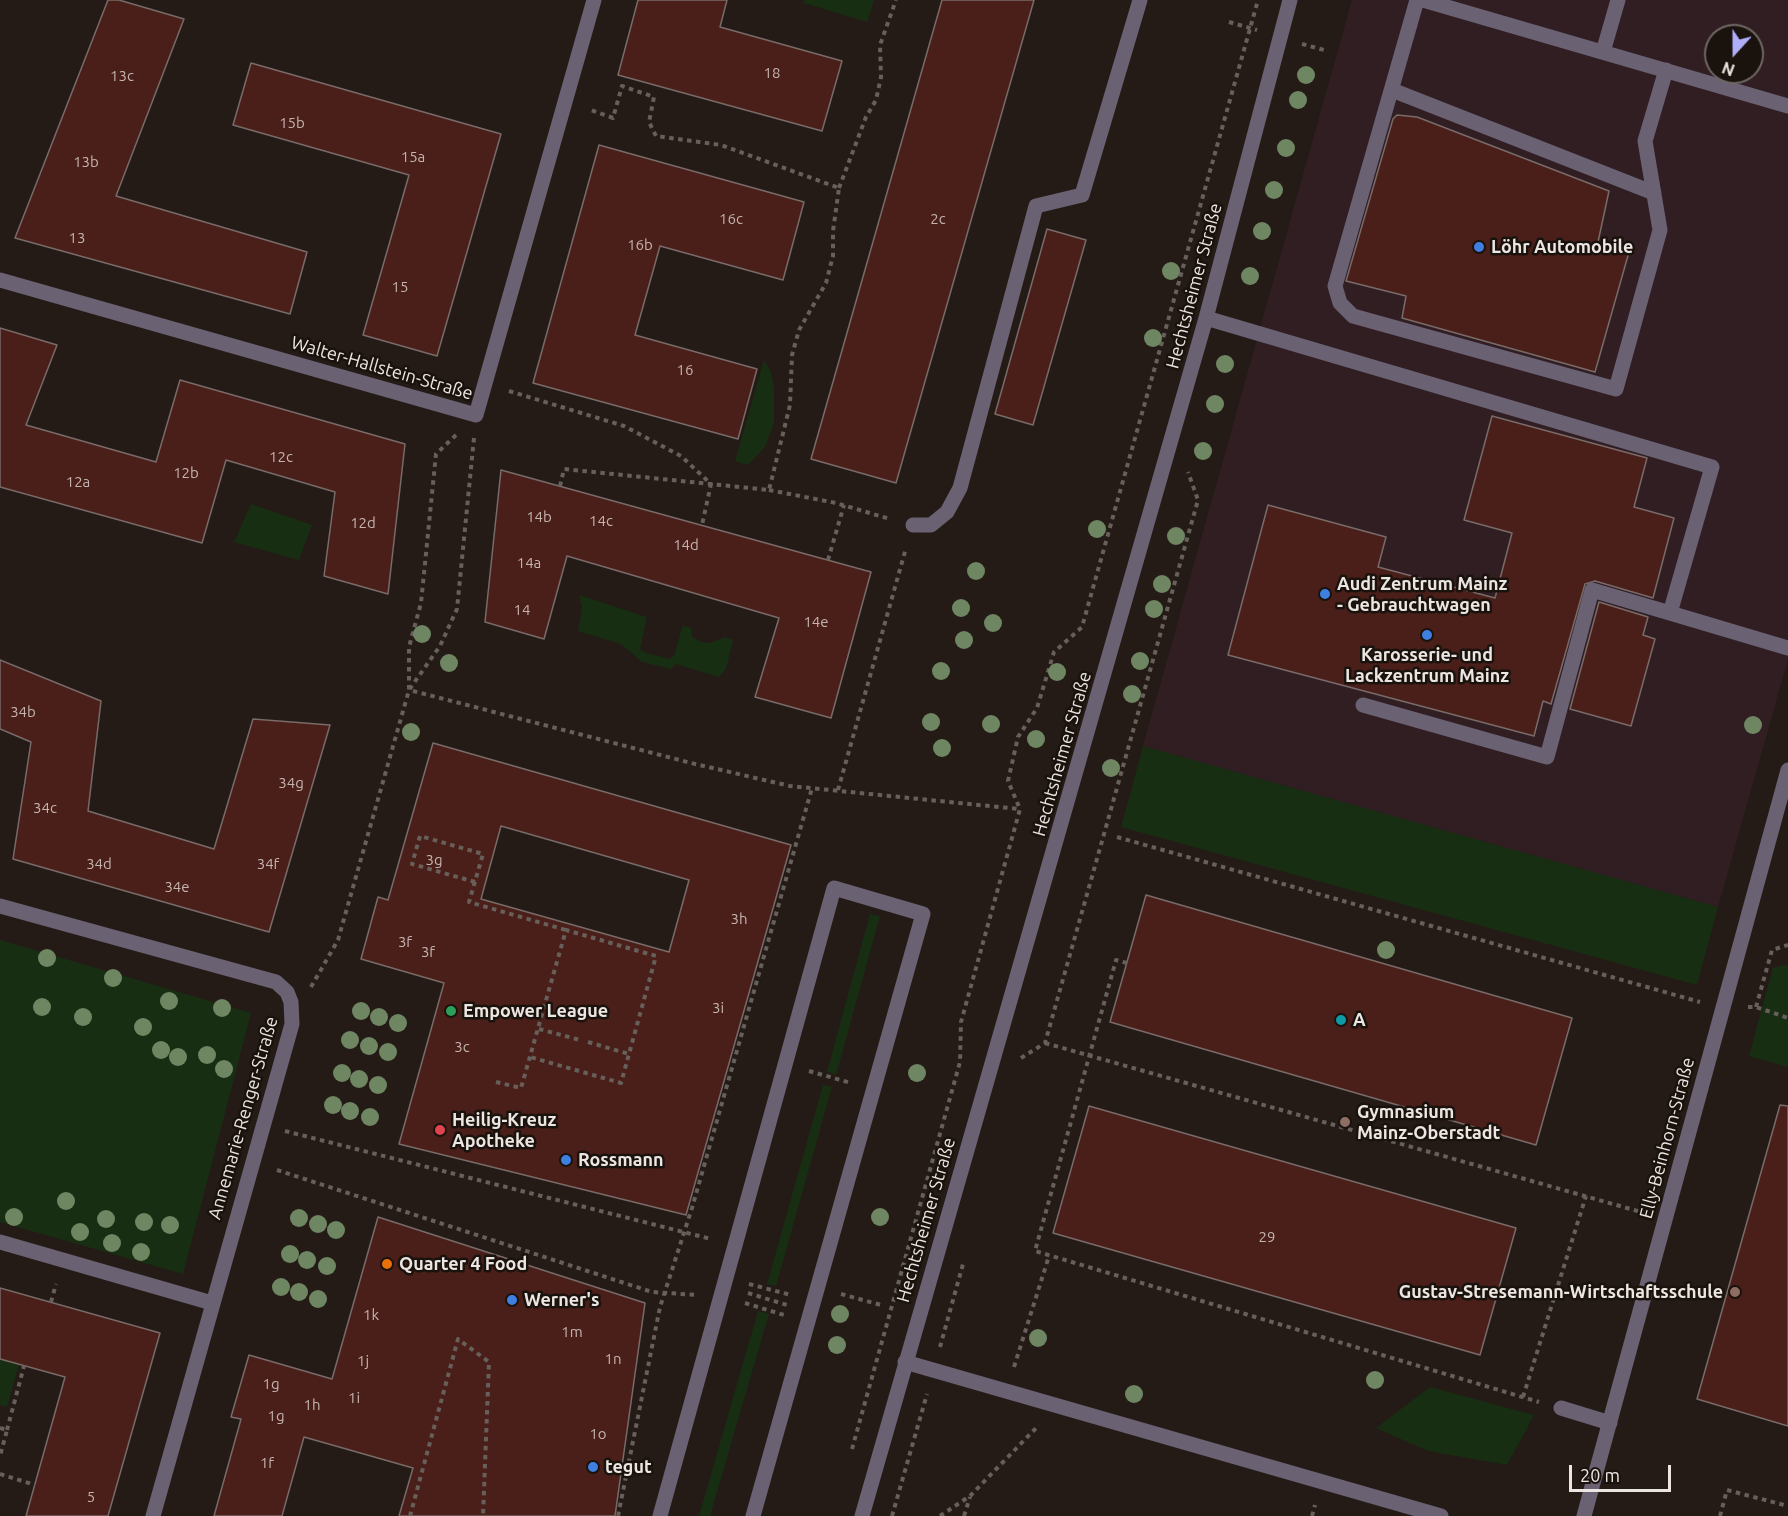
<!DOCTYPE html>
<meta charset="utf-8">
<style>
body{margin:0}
#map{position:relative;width:1788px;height:1516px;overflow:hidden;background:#241b16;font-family:Ubuntu,sans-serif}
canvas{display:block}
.north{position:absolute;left:1704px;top:24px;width:60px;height:60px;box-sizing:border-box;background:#1a120d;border:2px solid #6e6762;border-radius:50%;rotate:201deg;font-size:16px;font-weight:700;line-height:24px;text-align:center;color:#ece6e2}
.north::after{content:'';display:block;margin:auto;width:21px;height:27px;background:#aeaefb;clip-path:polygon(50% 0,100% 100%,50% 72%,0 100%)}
.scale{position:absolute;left:1569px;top:1465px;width:102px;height:27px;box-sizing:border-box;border:3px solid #ece6e2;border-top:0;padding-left:8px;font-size:18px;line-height:21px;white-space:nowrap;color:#ece6e2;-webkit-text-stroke:4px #1a120d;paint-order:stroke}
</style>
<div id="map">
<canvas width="1788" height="1516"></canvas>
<div class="north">N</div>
<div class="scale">20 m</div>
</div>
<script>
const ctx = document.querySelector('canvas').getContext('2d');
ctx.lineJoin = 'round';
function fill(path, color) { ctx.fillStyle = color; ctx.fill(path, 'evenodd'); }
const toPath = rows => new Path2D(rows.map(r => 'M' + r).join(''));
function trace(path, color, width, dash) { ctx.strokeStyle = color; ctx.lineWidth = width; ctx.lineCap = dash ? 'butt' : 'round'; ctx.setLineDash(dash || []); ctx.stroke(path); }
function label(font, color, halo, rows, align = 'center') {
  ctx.font = font + ' Ubuntu,sans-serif'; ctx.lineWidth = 5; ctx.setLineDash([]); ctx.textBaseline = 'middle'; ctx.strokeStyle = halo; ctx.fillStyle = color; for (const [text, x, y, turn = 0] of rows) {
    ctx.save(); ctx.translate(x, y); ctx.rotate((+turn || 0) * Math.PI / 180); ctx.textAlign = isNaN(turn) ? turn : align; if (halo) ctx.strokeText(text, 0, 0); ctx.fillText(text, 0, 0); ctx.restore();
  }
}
const commercial = toPath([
 [1352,0,1788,0,1788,659,1718,907,1143,746],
 [1716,36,1752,36,1752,72,1716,72]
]);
const green = toPath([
 [804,0,874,0,867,22,804,3],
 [764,360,771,372,774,388,774,423,765,447,748,465,735,461],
 [251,504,312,525,299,560,234,542],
 [579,595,647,617,640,649,646,653,669,659,674,656,683,625,691,628,692,637,701,642,710,643,725,637,733,640,726,669,719,677,676,664,671,669,642,662,621,644,578,631,582,608],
 [1143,746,1718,907,1697,985,1121,827],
 [870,914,880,916,836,1075,827,1072],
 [0,940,251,1013,183,1274,0,1222],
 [1788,964,1788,1067,1749,1056,1773,968],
 [823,1085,832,1087,776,1286,767,1284],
 [758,1311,769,1314,710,1516,699,1516],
 [0,1359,19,1364,7,1407,0,1405],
 [1430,1387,1534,1415,1507,1465,1428,1451,1376,1428]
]);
const building = toPath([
 [108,0,119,0,184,19,116,196,307,252,290,314,15,238,108,0],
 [638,0,727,0,720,27,842,61,822,131,618,75,638,0],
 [942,0,1034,0,896,483,811,459,942,0],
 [251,63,501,134,437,356,363,335,409,175,233,125,251,63],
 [1397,115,1417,117,1609,191,1598,242,1629,252,1595,372,1402,318,1406,296,1346,281,1393,119,1397,115],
 [599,145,804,202,783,280,660,246,635,335,757,369,738,439,533,383,599,145],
 [1047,229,1086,240,1033,425,995,414,1047,229],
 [0,328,57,345,26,425,156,462,180,380,405,444,388,594,324,576,335,492,226,460,202,543,0,487,0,328],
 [1492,416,1647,458,1634,507,1674,518,1653,598,1595,581,1585,584,1551,704,1543,701,1534,736,1228,655,1268,505,1386,537,1378,567,1495,598,1512,533,1464,520,1492,416],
 [501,470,871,572,831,718,755,697,779,618,567,556,544,639,485,622,501,470],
 [1599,602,1648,617,1643,635,1655,639,1631,726,1570,709,1599,602],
 [0,660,101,701,88,811,214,849,253,719,330,725,269,932,13,859,31,742,0,729,0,660],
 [433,743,791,845,686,1215,399,1144,444,983,361,959,378,897,388,900,433,743],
 [501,826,689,880,669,952,481,899,501,826],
 [1146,895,1572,1018,1536,1145,1110,1022,1146,895],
 [1780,1105,1788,1106,1788,1426,1697,1399,1780,1105],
 [1089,1106,1516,1228,1480,1355,1053,1233,1089,1106],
 [378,1217,645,1303,615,1516,399,1516,413,1468,304,1437,282,1516,214,1516,241,1419,231,1417,249,1355,332,1379,378,1217],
 [0,1288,160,1333,108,1516,26,1516,65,1377,0,1359,0,1288]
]);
const path = toPath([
 [1229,22,1257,30],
 [1302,44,1324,50],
 [839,188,866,117,876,100,881,77,880,45,896,0],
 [509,391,624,426,681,456,711,484,702,525],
 [456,435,436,454,421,603,409,647,409,690,691,763,790,786,1019,809],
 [560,486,564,469,769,490,790,405,792,355,799,330,826,283,833,256,833,231,839,188,721,145,656,136,649,122,654,97,622,86,613,118,588,109],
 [769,490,836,503,890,519],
 [828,560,844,505],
 [838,790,906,548],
 [1117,837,1700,1002],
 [475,882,412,864,420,836,483,854,469,902,566,930],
 [1127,963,1116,960,1035,1251,1539,1402],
 [311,987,338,940,409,690,440,646,457,609,474,438],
 [1748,1007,1756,1007,1788,1018],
 [1756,1007,1772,950,1788,945],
 [539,1029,580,1040],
 [588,1042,629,1054],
 [1045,1043,1641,1212],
 [1021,1058,1045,1043,1104,834,1198,500,1188,472],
 [809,1071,851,1083],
 [496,1082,521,1088,566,930,656,956,621,1083,530,1057],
 [285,1131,711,1239],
 [277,1170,652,1292,697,1295],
 [749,1284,791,1295],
 [748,1293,787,1305],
 [841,1294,881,1305],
 [51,1302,56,1284],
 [745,1303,784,1315],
 [940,1347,963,1264],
 [1014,1367,1049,1256],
 [1523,1397,1586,1196],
 [0,1428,7,1430,0,1456],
 [7,1430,24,1366],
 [852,1449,960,1062,961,1022,1020,809,1008,781,1018,737,1037,708,1054,652,1082,627,1258,0],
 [0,1474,35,1485],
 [410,1516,458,1339,489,1362,483,1516],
 [618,1516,660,1307,692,1208,812,788],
 [892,1516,927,1394],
 [940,1516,970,1496,1039,1425],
 [964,1516,970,1497],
 [1312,1516,1315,1505],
 [1720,1516,1727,1490,1788,1506]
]);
const minor = toPath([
 [1417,0,1335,286,1340,303,1353,316,1616,389,1660,230,1645,141,1666,70],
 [1423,0,1788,106],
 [1603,52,1618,0],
 [1392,90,1654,193],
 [0,280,476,415,594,0],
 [1206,318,1712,467,1670,613,1788,648],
 [913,525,931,525,947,512,960,488,1036,206,1082,195,1140,0],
 [1363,705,1547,757,1592,590,1670,613],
 [0,906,276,982,287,992,291,1002,292,1024,153,1516],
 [0,1242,212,1303],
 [905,1362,1441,1516],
 [1561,1408,1610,1423],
 [660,1516,834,888,923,914,753,1516],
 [862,1516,1206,318,1290,0],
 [1584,1516,1788,770]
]);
const trees = [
 [1306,75],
 [1298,100],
 [1286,148],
 [1274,190],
 [1262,231],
 [1171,271],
 [1250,276],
 [1153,338],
 [1225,364],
 [1215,404],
 [1203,451],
 [1097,529],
 [1176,536],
 [976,571],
 [1162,584],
 [961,608],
 [1154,609],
 [993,623],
 [422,634],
 [964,640],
 [1140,661],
 [449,663],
 [941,671],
 [1057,672],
 [1132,694],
 [931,722],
 [991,724],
 [1753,725],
 [411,732],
 [1036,739],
 [942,748],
 [1111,768],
 [1386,950],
 [47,958],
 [113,978],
 [169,1001],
 [42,1007],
 [222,1008],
 [361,1011],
 [83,1017],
 [379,1017],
 [398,1023],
 [143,1027],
 [350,1040],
 [369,1046],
 [161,1050],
 [388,1052],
 [207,1055],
 [178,1057],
 [224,1069],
 [342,1073],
 [917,1073],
 [359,1079],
 [378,1085],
 [333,1105],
 [350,1111],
 [370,1117],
 [66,1201],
 [14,1217],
 [880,1217],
 [299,1218],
 [106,1219],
 [144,1222],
 [318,1224],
 [170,1225],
 [336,1230],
 [80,1232],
 [112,1243],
 [141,1252],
 [290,1254],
 [307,1260],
 [327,1266],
 [281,1287],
 [299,1292],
 [318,1299],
 [840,1314],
 [1038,1338],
 [837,1345],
 [1375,1380],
 [1134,1394]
];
const markers = [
 [1479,247,6,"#3f7fe0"],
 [1325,594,6,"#3f7fe0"],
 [1427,635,6,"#3f7fe0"],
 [451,1011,6,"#2e9e5b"],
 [1341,1020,6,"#0f9aa8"],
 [1345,1122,6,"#8d6e63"],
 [440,1130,6,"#e0444e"],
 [566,1160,6,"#3f7fe0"],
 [387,1264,6,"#e8710a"],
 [1735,1292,6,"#8d6e63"],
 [512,1300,6,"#3f7fe0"],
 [593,1467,6,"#3f7fe0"]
];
const numberNames = [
 ["18",772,73],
 ["13c",122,76],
 ["15b",292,123],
 ["15a",413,157],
 ["13b",86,162],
 ["16c",731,219],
 ["2c",938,219],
 ["13",77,238],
 ["16b",640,245],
 ["15",400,287],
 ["16",685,370],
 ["12c",281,457],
 ["12b",186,473],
 ["12a",78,482],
 ["14b",539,517],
 ["14c",601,521],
 ["12d",363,523],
 ["14d",686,545],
 ["14a",529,563],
 ["14",522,610],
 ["14e",816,622],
 ["34b",23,712],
 ["34g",291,783],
 ["34c",45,808],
 ["3g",434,860],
 ["34d",99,864],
 ["34f",268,864],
 ["34e",177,887],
 ["3h",739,919],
 ["3f",405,942],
 ["3f",428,952],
 ["3i",718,1008],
 ["3c",462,1047],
 ["29",1267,1237],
 ["1k",371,1315],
 ["1m",572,1332],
 ["1n",613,1359],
 ["1j",363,1361],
 ["1g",271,1384],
 ["1i",354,1398],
 ["1h",312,1405],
 ["1g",276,1416],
 ["1o",598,1434],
 ["1f",267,1463],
 ["5",91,1497]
];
const poiNames = [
 ["Löhr Automobile",1491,247],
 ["Audi Zentrum Mainz",1337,584],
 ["- Gebrauchtwagen",1337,605],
 ["Karosserie- und",1427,655,"center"],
 ["Lackzentrum Mainz",1427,676,"center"],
 ["Empower League",463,1011],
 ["A",1353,1020],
 ["Gymnasium",1357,1112],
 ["Mainz-Oberstadt",1357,1133],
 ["Heilig-Kreuz",452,1120],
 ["Apotheke",452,1141],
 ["Rossmann",578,1160],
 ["Quarter 4 Food",399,1264],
 ["Gustav-Stresemann-Wirtschaftsschule",1723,1292,"right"],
 ["Werner's",524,1300],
 ["tegut",605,1467]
];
const streetNames = [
 ["Hechtsheimer Straße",1194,286,-75],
 ["Walter-Hallstein-Straße",382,368,16],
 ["Hechtsheimer Straße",1062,754,-74],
 ["Annemarie-Renger-Straße",243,1118,-74],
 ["Elly-Beinhorn-Straße",1667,1138,-75],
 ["Hechtsheimer Straße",926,1220,-74]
];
fill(commercial, '#311e23');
fill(green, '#182e12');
fill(building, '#4b1f19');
trace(building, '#786b69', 1.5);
trace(path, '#675f5a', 4, [4.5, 4.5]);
trace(minor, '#6a6173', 15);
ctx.fillStyle = '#6f8662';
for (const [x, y] of trees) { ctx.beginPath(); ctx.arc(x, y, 9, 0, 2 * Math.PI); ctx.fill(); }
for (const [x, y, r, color] of markers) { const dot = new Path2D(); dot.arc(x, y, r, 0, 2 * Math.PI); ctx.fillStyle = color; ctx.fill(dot); trace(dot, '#1a120d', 2); }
label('15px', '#c4b4b0', null, numberNames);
label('bold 18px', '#ece6e2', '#1a120d', poiNames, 'left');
label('18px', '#ece6e2', '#1a120d', streetNames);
</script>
